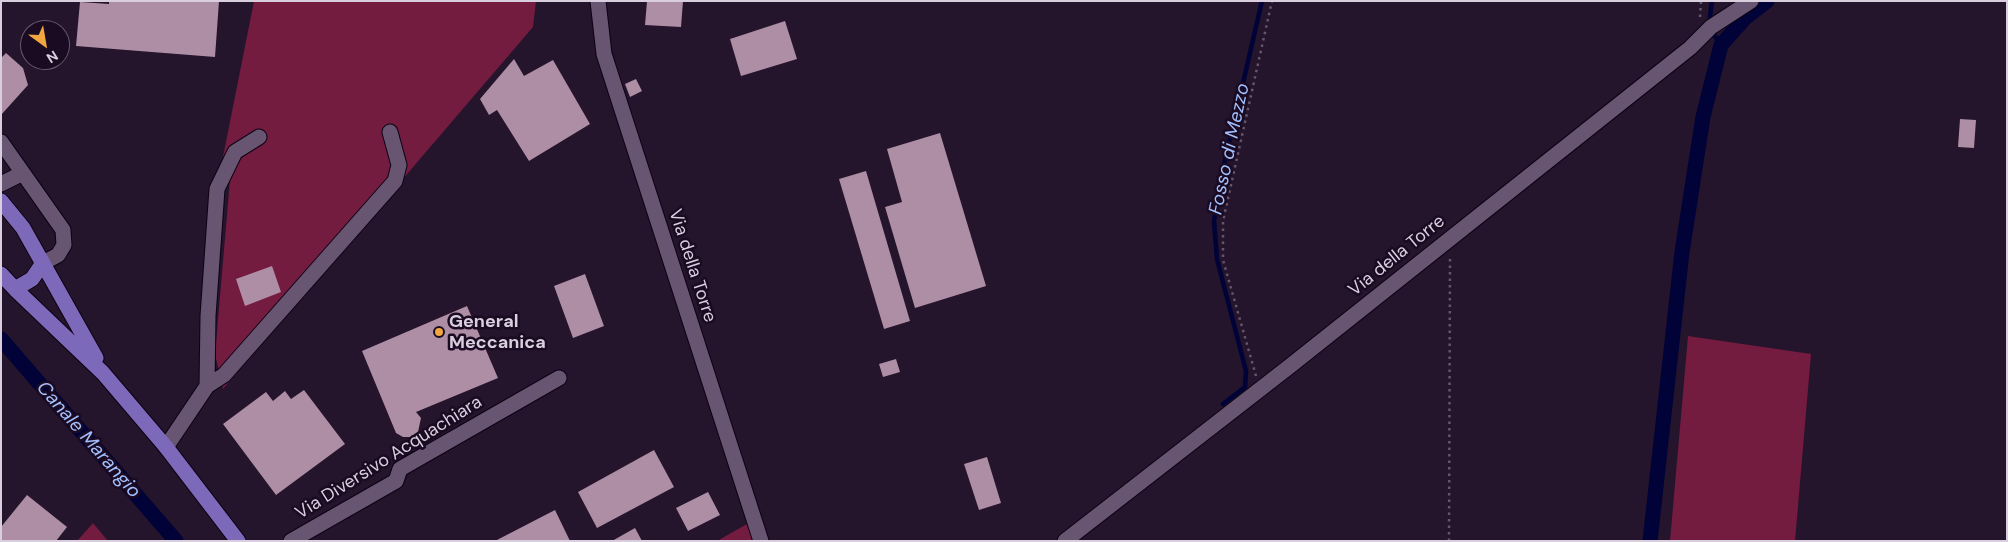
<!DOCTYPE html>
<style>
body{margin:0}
#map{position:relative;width:2008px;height:542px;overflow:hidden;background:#24142c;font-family:"DM Sans",sans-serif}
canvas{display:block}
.frame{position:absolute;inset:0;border:2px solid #d8cede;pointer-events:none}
.north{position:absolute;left:20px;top:20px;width:50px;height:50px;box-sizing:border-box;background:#1a0b22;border:1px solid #66596d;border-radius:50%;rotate:148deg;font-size:14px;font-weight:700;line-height:20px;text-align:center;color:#d8cede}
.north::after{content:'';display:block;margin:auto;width:18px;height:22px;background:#f1a640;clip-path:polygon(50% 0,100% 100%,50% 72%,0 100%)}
</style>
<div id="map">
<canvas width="2008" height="542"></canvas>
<div class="frame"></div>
<div class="north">N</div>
</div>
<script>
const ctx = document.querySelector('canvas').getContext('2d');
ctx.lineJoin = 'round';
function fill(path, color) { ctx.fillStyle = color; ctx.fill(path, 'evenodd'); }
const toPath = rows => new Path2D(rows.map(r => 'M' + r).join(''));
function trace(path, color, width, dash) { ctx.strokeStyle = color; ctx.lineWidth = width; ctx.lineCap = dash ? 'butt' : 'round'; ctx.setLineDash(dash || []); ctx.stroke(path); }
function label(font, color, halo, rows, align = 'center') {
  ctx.font = font + ' "DM Sans",sans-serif'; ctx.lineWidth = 5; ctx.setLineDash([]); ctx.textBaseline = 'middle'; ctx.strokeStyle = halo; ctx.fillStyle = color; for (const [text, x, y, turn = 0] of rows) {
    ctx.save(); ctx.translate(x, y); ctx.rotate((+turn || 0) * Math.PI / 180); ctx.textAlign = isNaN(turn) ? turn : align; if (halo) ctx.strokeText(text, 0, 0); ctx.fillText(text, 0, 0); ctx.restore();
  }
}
const green = toPath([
 [254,1,536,1,533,27,223,389,215,354,230,180,219,177],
 [1688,336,1811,354,1795,541,1670,541],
 [93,523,108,541,77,541],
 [747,524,753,541,717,541]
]);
const stream = toPath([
 [1710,17,1712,1],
 [1715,36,1721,45],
 [1223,404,1245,387,1246,371,1217,259,1214,221,1221,178,1262,1]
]);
const canal = toPath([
 [1,339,176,541],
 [1650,541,1682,252,1703,117,1721,45,1745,18,1767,1]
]);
const building = toPath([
 [109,1,219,1,215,57,76,46,80,2,109,4],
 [647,1,683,1,681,27,645,25],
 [785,21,797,59,741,76,730,39],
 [6,53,23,68,28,85,1,115,1,58],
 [514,59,524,76,553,60,590,124,529,161,497,110,489,115,480,99],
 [636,79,642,91,630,97,625,84],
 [1960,119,1976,120,1974,148,1958,147],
 [940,133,986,286,915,308,885,207,902,202,887,149],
 [866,171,910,321,884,329,839,179],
 [272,266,281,292,245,306,236,279],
 [585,274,604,326,573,338,554,286],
 [467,306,498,378,416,412,421,418,418,432,411,437,403,437,396,433,362,351],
 [896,359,900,372,883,377,879,364],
 [304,390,345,444,276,495,223,424,266,392,273,401,285,391,291,399],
 [654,450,674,487,597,528,578,492],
 [987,457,1001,503,979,510,964,464],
 [708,492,720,515,688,531,676,508],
 [27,495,67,527,56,541,1,541,1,527],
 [555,510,570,541,495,541],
 [635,528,642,541,612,541]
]);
const path = toPath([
 [1700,17,1701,1],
 [1256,376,1223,260,1223,221,1272,1],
 [1449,541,1450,257]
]);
const minor = toPath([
 [598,1,604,54,761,541],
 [1,142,63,230,64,245,58,255,43,263],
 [1,184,23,173],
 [207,386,224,375,395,181,399,165,390,132],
 [166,447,207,386,208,316,217,189,235,152,259,137],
 [291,541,396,481,400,469,559,378],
 [1065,541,1290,366,1690,48,1711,27,1751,1]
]);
const major = toPath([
 [1,201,23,228,96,358],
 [1,274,15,289,32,279,43,263],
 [15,289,103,373,166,447,238,541]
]);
const markers = [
 [439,332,5,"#f1a640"]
];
const streetNames = [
 ["Via della Torre",1397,256,-39],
 ["Via della Torre",692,266,72],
 ["Via Diversivo Acquachiara",389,458,-32]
];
const poiNames = [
 ["General",449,322],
 ["Meccanica",449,343]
];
const waterNames = [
 ["Fosso di Mezzo",1230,149,-78],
 ["Canale Marangio",88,440,49]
];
fill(green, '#741b40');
trace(stream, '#010238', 4.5);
trace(canal, '#010238', 15);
fill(building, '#ae8ea5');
trace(minor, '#0d0213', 17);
trace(major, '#0d0213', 17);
trace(path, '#64566b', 2.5, [2.5, 4]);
trace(minor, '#675571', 15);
trace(major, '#7d69ba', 15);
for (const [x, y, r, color] of markers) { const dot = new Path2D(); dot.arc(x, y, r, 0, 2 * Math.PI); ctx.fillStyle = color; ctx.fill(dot); trace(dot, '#1a0b22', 2); }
label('18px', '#d8cede', '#1a0b22', streetNames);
label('bold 18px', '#d8cede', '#1a0b22', poiNames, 'left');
label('italic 19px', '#a2befc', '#1a0b22', waterNames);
</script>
